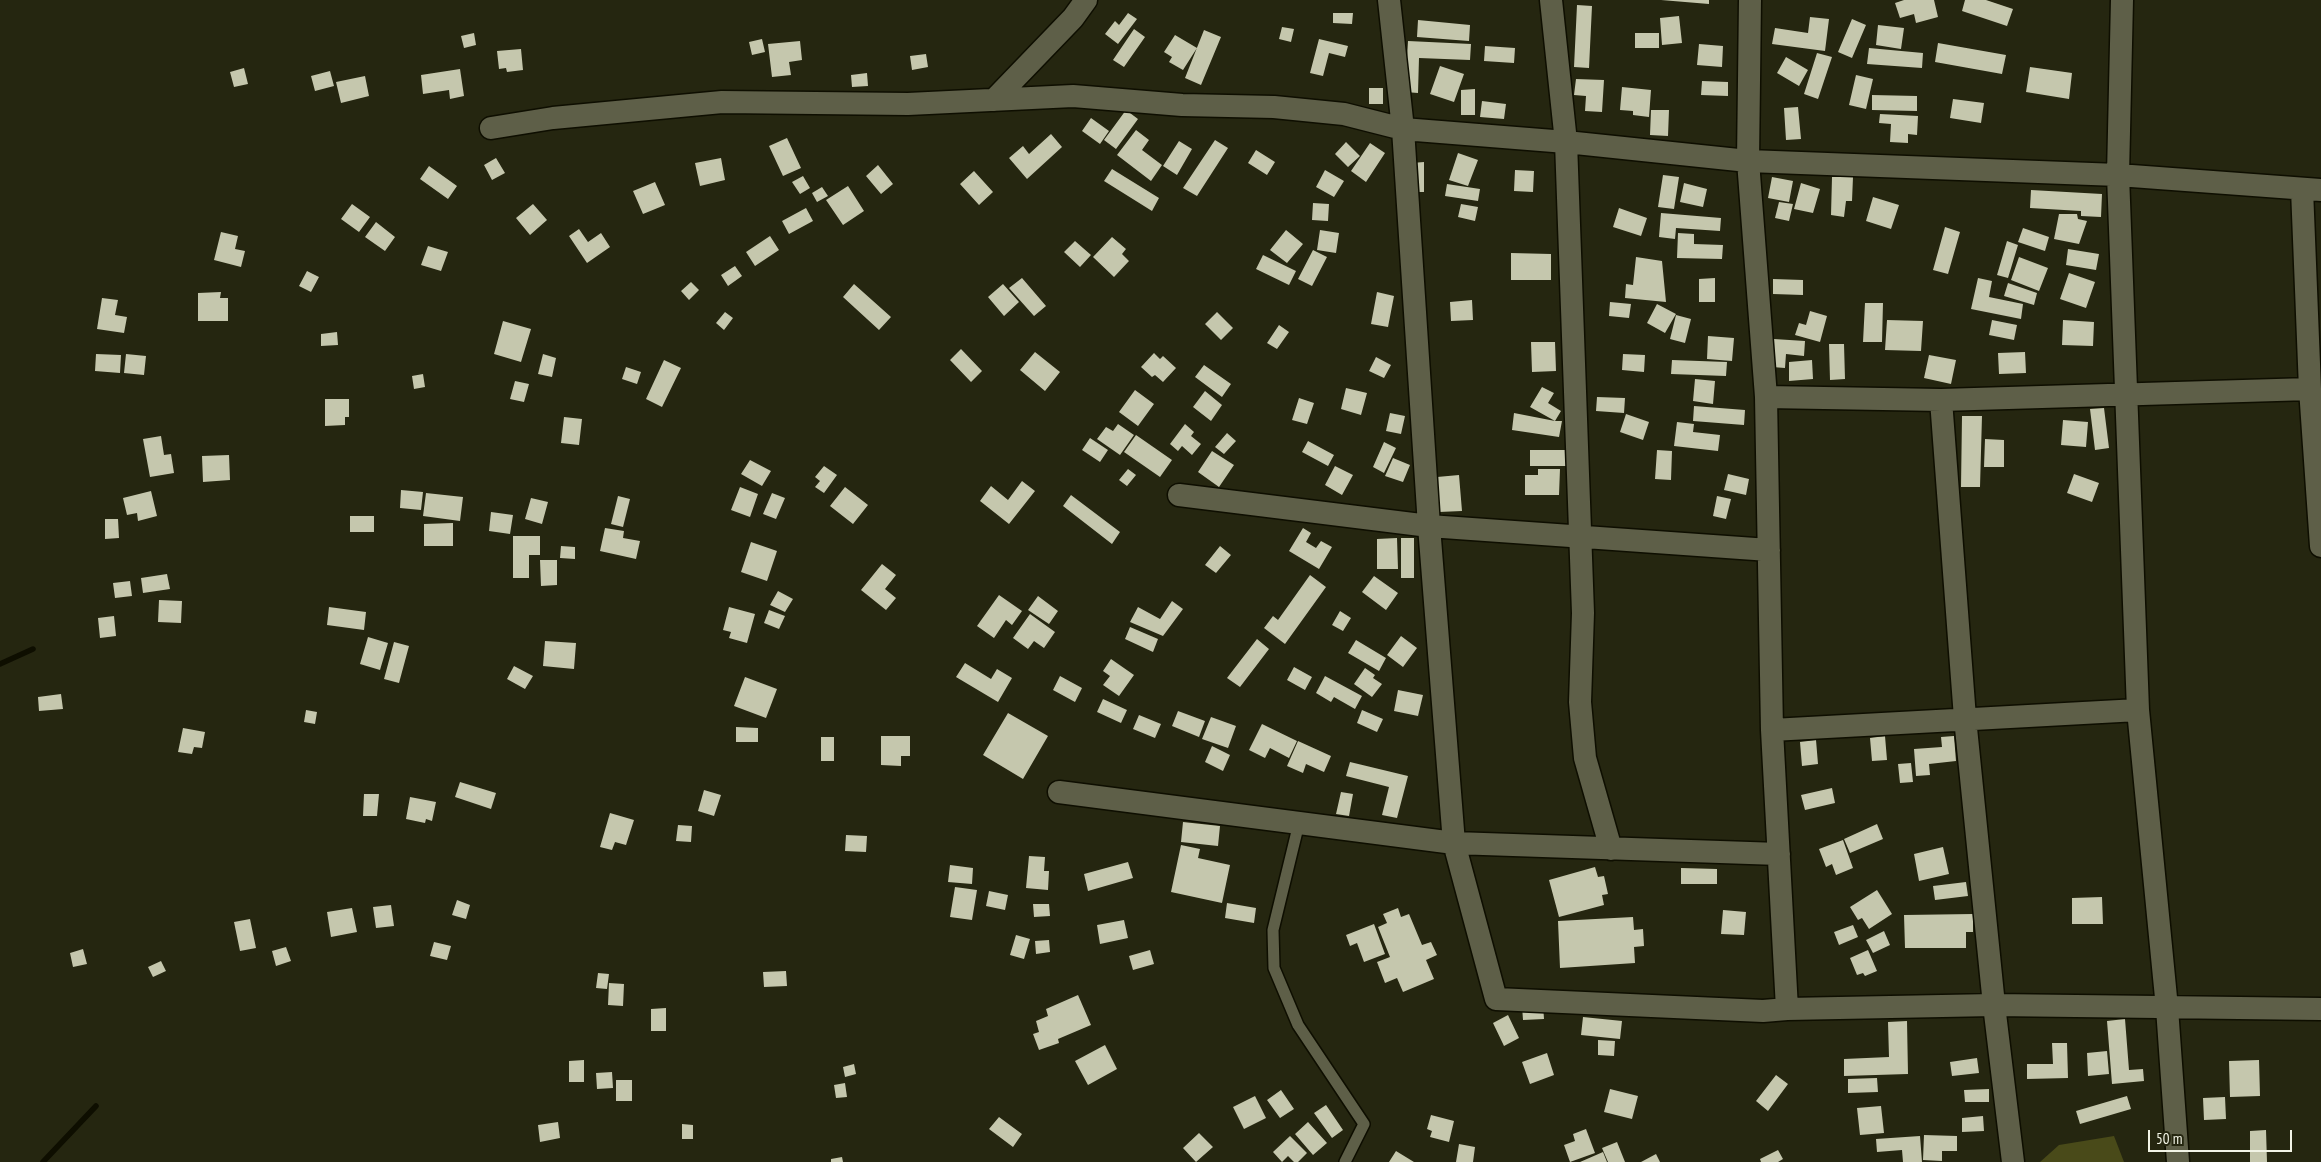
<!DOCTYPE html>
<style>
body{margin:0}
#map{position:relative;width:2321px;height:1162px;overflow:hidden;background:#252610;font-family:"PT Sans Narrow",sans-serif}
canvas{display:block}
.scale{position:absolute;left:2148px;top:1130px;width:144px;height:22px;box-sizing:border-box;border:2px solid #f2f4e6;border-top:0;padding-left:6px;font-size:15px;line-height:18px;white-space:nowrap;color:#f2f4e6;-webkit-text-stroke:4px #252610;paint-order:stroke}
</style>
<div id="map">
<canvas width="2321" height="1162"></canvas>
<div class="scale">50 m</div>
</div>
<script>
const ctx = document.querySelector('canvas').getContext('2d');
ctx.lineJoin = 'round';
function fill(path, color) { ctx.fillStyle = color; ctx.fill(path, 'evenodd'); }
const toPath = rows => new Path2D(rows.map(r => 'M' + r).join(''));
function trace(path, color, width, dash) { ctx.strokeStyle = color; ctx.lineWidth = width; ctx.lineCap = dash ? 'butt' : 'round'; ctx.setLineDash(dash || []); ctx.stroke(path); }
const green = toPath([
 [2114,1136,2124,1162,2040,1162,2059,1145]
]);
const stream = toPath([
 [0,664,33,649],
 [43,1162,96,1106]
]);
const building = toPath([
 [1661,0,1709,0,1709,4],
 [1904,0,1934,0,1938,17,1916,23,1914,14,1900,18,1895,3],
 [1965,0,1986,0,2013,9,2007,26,1962,11],
 [1577,5,1592,6,1589,68,1574,67],
 [1128,13,1137,19,1118,44,1105,34,1115,21,1119,25],
 [1333,13,1353,13,1352,24,1333,23],
 [1679,16,1682,43,1662,45,1660,18],
 [1810,17,1829,19,1825,51,1772,44,1775,28,1808,33],
 [1852,19,1866,25,1852,58,1838,52],
 [1418,20,1470,25,1469,41,1417,37],
 [1878,25,1904,28,1901,49,1876,45],
 [1282,27,1294,29,1291,42,1279,39],
 [1134,29,1145,37,1124,67,1113,60],
 [1204,30,1221,37,1201,85,1185,78],
 [474,33,476,45,464,48,461,36],
 [1635,33,1659,33,1659,48,1635,48],
 [1175,35,1197,48,1183,70,1169,62,1172,57,1164,52],
 [762,39,765,52,752,55,749,42],
 [1319,39,1348,46,1345,57,1329,53,1323,76,1310,73],
 [800,41,802,60,789,62,791,75,772,77,768,44],
 [1408,41,1471,44,1470,60,1419,58,1418,93,1405,92],
 [1938,43,2006,55,2002,74,1935,62],
 [1699,44,1723,46,1722,67,1697,65],
 [1485,46,1515,48,1514,63,1484,61],
 [1869,48,1923,53,1922,68,1867,64],
 [521,49,523,70,507,72,506,68,499,69,497,51],
 [1817,53,1832,57,1818,99,1804,94],
 [926,54,928,67,912,70,910,56],
 [1786,57,1808,70,1799,86,1777,73],
 [1440,66,1464,74,1454,102,1430,94],
 [2030,67,2072,73,2069,99,2026,92],
 [244,68,248,84,234,87,230,72],
 [460,69,464,96,450,99,449,90,423,94,421,75],
 [330,71,334,86,315,91,311,76],
 [867,73,868,86,852,87,851,75],
 [1856,75,1873,79,1866,109,1849,105],
 [365,76,369,96,341,103,336,82],
 [1576,79,1604,80,1602,112,1585,111,1586,96,1574,95],
 [1702,81,1728,82,1728,96,1701,95],
 [1622,87,1651,90,1649,117,1633,115,1633,111,1620,110],
 [1369,88,1383,88,1383,104,1369,104],
 [1475,89,1475,115,1461,115,1461,90],
 [1872,95,1917,96,1917,111,1872,110],
 [1953,99,1984,103,1981,123,1950,118],
 [1482,101,1506,104,1504,119,1480,117],
 [1798,107,1801,139,1786,140,1784,108],
 [1126,110,1138,119,1116,149,1104,140],
 [1651,110,1669,110,1668,136,1650,135],
 [1880,114,1918,116,1917,135,1908,134,1908,143,1890,142,1891,124,1879,123],
 [1091,118,1109,131,1100,144,1082,131],
 [1136,130,1149,140,1142,150,1162,165,1151,181,1117,155],
 [1051,134,1062,147,1027,179,1009,158,1023,146,1029,154],
 [787,138,801,168,783,176,769,146],
 [1215,140,1228,148,1197,196,1183,188],
 [1179,141,1192,149,1177,175,1163,166],
 [1346,142,1360,156,1348,167,1335,154],
 [1370,143,1385,153,1366,182,1351,171],
 [1256,150,1275,162,1267,175,1248,163],
 [1458,153,1478,160,1468,186,1449,180],
 [496,158,505,173,492,180,484,165],
 [721,158,725,180,700,186,695,163],
 [1424,162,1424,192,1411,192,1412,163],
 [878,165,893,184,881,194,866,176],
 [429,166,457,186,448,199,420,179],
 [1112,169,1159,198,1152,211,1104,181],
 [1325,170,1344,181,1334,197,1316,187],
 [1515,170,1534,171,1533,192,1514,191],
 [974,171,993,192,979,205,960,184],
 [1663,175,1679,177,1674,209,1658,207],
 [803,176,810,188,800,194,792,182],
 [1772,177,1793,181,1789,202,1768,198],
 [1832,177,1853,177,1852,201,1846,201,1844,217,1831,215],
 [655,182,665,205,643,214,633,191],
 [1684,183,1707,189,1703,207,1680,202],
 [1801,183,1820,189,1813,213,1794,209],
 [1447,184,1480,189,1478,201,1445,196],
 [848,186,864,211,843,225,826,200],
 [822,187,828,196,817,202,812,193],
 [2031,190,2102,194,2101,217,2081,216,2081,211,2030,208],
 [1873,197,1899,205,1891,229,1866,221],
 [1779,202,1793,204,1789,221,1775,218],
 [1313,203,1329,204,1328,221,1312,220],
 [352,204,370,217,359,232,341,219],
 [533,204,547,220,530,235,516,218],
 [1461,204,1478,207,1475,221,1458,217],
 [806,208,813,221,789,234,782,221],
 [1619,208,1647,218,1641,236,1613,227],
 [1661,213,1721,218,1720,231,1676,228,1675,239,1659,237],
 [2059,214,2077,214,2078,219,2087,221,2079,244,2054,239],
 [376,222,395,237,385,251,365,237],
 [1945,227,1960,232,1948,274,1933,270],
 [2023,228,2049,237,2045,251,2018,242],
 [579,229,588,242,601,233,610,247,587,263,569,236],
 [1286,230,1303,244,1287,263,1270,250],
 [1320,230,1339,233,1336,253,1317,250],
 [221,232,238,236,235,249,245,251,241,267,214,260],
 [1678,233,1694,234,1694,244,1723,245,1722,259,1677,258],
 [770,236,779,250,755,266,746,252],
 [1112,237,1126,249,1122,254,1129,261,1114,277,1093,257],
 [1075,241,1091,255,1080,267,1064,252],
 [2007,241,2018,245,2008,278,1997,275],
 [428,246,448,252,441,271,421,265],
 [2068,249,2099,254,2096,270,2066,265],
 [1313,250,1327,257,1312,286,1298,279],
 [1511,253,1551,254,1551,280,1511,280],
 [1263,255,1296,271,1289,285,1256,269],
 [1636,257,1662,261,1666,302,1625,298,1626,284,1633,285],
 [2019,257,2048,268,2039,291,2011,280],
 [735,266,742,276,728,286,721,275],
 [307,271,319,277,311,292,299,286],
 [2069,273,2095,282,2086,308,2060,299],
 [1022,278,1046,306,1034,316,1009,288],
 [1715,278,1715,302,1699,302,1699,279],
 [1978,278,1992,281,1989,297,2023,304,2021,319,1971,309],
 [1773,279,1803,280,1803,295,1773,294],
 [691,282,699,290,689,300,681,291],
 [2008,283,2037,293,2034,305,2004,296],
 [854,284,891,317,879,330,843,297],
 [1003,284,1019,302,1004,316,988,297],
 [221,292,220,298,228,298,228,321,198,321,198,293],
 [1377,292,1394,296,1388,327,1371,324],
 [102,298,118,300,115,315,127,317,124,333,97,329],
 [1472,300,1473,320,1451,321,1450,302],
 [1610,302,1631,304,1629,318,1609,316],
 [1865,303,1883,303,1882,342,1863,342],
 [1657,304,1676,314,1665,333,1647,323],
 [1810,311,1827,316,1820,342,1795,335,1799,323,1806,325],
 [725,312,733,318,724,330,716,323],
 [1217,312,1233,328,1221,340,1205,324],
 [1676,315,1691,319,1685,343,1670,339],
 [1887,320,1923,321,1921,351,1885,350],
 [1992,320,2017,325,2014,340,1989,335],
 [2063,320,2094,322,2093,346,2062,345],
 [503,321,531,329,521,362,494,354],
 [1279,325,1289,332,1277,349,1267,343],
 [337,332,338,345,321,346,321,334],
 [1708,336,1734,338,1732,361,1707,359],
 [1774,339,1805,341,1804,356,1786,354,1785,368,1772,367],
 [1531,342,1555,342,1556,371,1532,372],
 [1829,344,1844,344,1845,379,1830,380],
 [961,349,982,371,971,382,950,360],
 [1035,352,1060,372,1045,391,1020,370],
 [2025,352,2026,373,1999,374,1998,353],
 [1154,353,1160,359,1163,356,1176,368,1163,382,1155,375,1152,377,1141,367],
 [96,354,121,355,120,373,95,371],
 [126,354,146,356,144,375,124,373],
 [543,354,556,358,552,377,538,374],
 [1623,354,1645,355,1644,372,1622,370],
 [1929,355,1956,360,1951,384,1924,378],
 [1376,357,1391,365,1384,378,1369,371],
 [664,360,681,368,662,407,646,399],
 [1672,360,1727,362,1726,376,1671,374],
 [1812,360,1813,379,1789,381,1789,362],
 [1204,365,1231,384,1222,397,1195,377],
 [626,367,641,372,637,384,622,379],
 [423,374,425,387,414,389,412,376],
 [1695,379,1715,381,1713,404,1693,401],
 [515,381,529,384,524,402,510,399],
 [1542,387,1554,393,1548,403,1561,411,1555,421,1562,421,1559,437,1512,430,1514,413,1555,421,1530,407],
 [1346,388,1367,393,1361,415,1341,409],
 [1135,390,1154,404,1138,426,1119,412],
 [1205,391,1222,405,1211,421,1193,407],
 [1597,397,1625,398,1624,413,1596,411],
 [1299,398,1314,403,1307,424,1292,420],
 [325,399,349,399,349,417,345,417,345,425,325,426],
 [1694,406,1745,410,1744,425,1693,421],
 [2104,408,2109,448,2095,450,2090,409],
 [1390,413,1405,416,1401,434,1386,431],
 [1626,414,1649,422,1643,440,1620,432],
 [1962,416,1982,416,1980,487,1961,487],
 [564,417,582,419,579,445,561,443],
 [2063,420,2088,422,2086,447,2061,445],
 [1677,422,1694,424,1693,432,1720,435,1718,451,1674,446],
 [1118,424,1134,435,1120,455,1097,439,1106,427,1113,431],
 [1185,424,1194,432,1191,436,1201,444,1192,455,1182,446,1178,451,1170,444],
 [1227,433,1236,441,1224,454,1215,447],
 [1136,435,1172,460,1160,477,1124,452],
 [161,436,164,455,171,454,174,473,150,477,143,439],
 [1090,438,1108,450,1100,462,1082,450],
 [1985,439,2004,440,2004,467,1984,467],
 [1308,441,1334,455,1328,466,1302,452],
 [1384,442,1396,448,1384,473,1373,467],
 [1530,450,1566,450,1566,466,1530,466],
 [1657,450,1672,451,1671,480,1655,479],
 [1212,451,1234,465,1219,487,1198,472],
 [229,455,230,480,203,482,202,456],
 [1393,458,1410,465,1403,482,1385,476],
 [750,460,771,471,762,486,741,474],
 [824,466,837,475,824,493,815,487,820,481,815,477],
 [1335,466,1353,475,1342,495,1325,485],
 [1128,469,1136,475,1127,486,1119,480],
 [1538,469,1560,469,1559,495,1525,495,1525,475,1538,475],
 [1728,474,1749,479,1746,495,1724,490],
 [2074,474,2099,483,2092,502,2067,493],
 [1459,475,1462,511,1439,512,1437,477],
 [1022,481,1035,491,1009,524,980,501,991,486,1008,500],
 [740,487,758,494,750,517,731,510],
 [845,487,868,505,853,524,830,506],
 [401,490,423,492,421,510,400,508],
 [151,491,157,516,138,521,137,513,127,515,123,498],
 [426,493,463,497,460,521,423,516],
 [772,493,785,498,776,519,763,514],
 [1071,495,1120,532,1112,544,1063,506],
 [618,496,630,499,623,527,611,524],
 [1717,496,1731,499,1726,519,1713,516],
 [531,498,548,502,542,524,525,519],
 [491,512,513,515,510,534,489,531],
 [350,516,374,516,374,532,350,532],
 [105,519,118,519,119,538,105,539],
 [453,523,453,546,424,546,424,524],
 [605,528,624,531,623,538,640,541,636,559,600,551],
 [1303,528,1311,533,1306,542,1316,548,1321,541,1332,547,1319,569,1289,551],
 [513,536,540,536,540,555,529,555,529,578,513,578],
 [1397,538,1398,569,1377,569,1377,539],
 [1401,538,1414,538,1414,578,1401,578],
 [751,542,777,551,767,581,741,572],
 [561,546,575,547,575,559,560,558],
 [1220,546,1231,555,1216,573,1205,565],
 [540,560,557,560,557,585,541,586],
 [882,564,896,575,885,589,896,598,886,610,861,590],
 [167,574,170,589,143,593,141,578],
 [1310,575,1326,587,1285,644,1264,628,1273,616,1278,620],
 [1374,576,1398,593,1386,610,1362,592],
 [130,581,132,596,115,598,113,583],
 [778,591,793,599,785,612,770,605],
 [999,595,1022,611,1012,625,1006,620,994,638,977,626],
 [1038,596,1058,611,1049,624,1028,610],
 [159,600,182,601,181,623,158,622],
 [1172,601,1183,609,1163,636,1130,622,1138,607,1160,619],
 [329,607,366,612,364,630,327,625],
 [729,607,755,614,747,643,729,638,731,632,723,630],
 [769,610,785,616,779,629,764,623],
 [1340,611,1351,618,1343,631,1332,625],
 [1030,614,1055,632,1044,648,1034,641,1028,649,1013,638],
 [114,616,116,636,100,638,98,618],
 [1130,627,1158,639,1153,652,1125,639],
 [1401,636,1417,648,1403,667,1387,655],
 [368,637,388,643,380,670,360,664],
 [1257,639,1269,649,1240,687,1227,678],
 [1356,640,1386,658,1379,671,1348,653],
 [545,641,576,643,574,669,543,666],
 [394,642,409,646,399,683,384,679],
 [1111,659,1134,675,1119,696,1103,685,1110,676,1103,671],
 [965,663,991,679,997,669,1012,678,998,702,956,677],
 [514,666,533,676,525,689,507,679],
 [1294,667,1312,677,1305,690,1287,680],
 [1365,668,1375,675,1373,678,1382,684,1372,697,1354,684],
 [1060,676,1082,688,1075,702,1053,690],
 [1325,676,1362,696,1355,709,1334,697,1331,702,1316,693],
 [745,677,777,689,766,718,734,706],
 [1398,690,1423,695,1418,716,1394,711],
 [61,694,63,709,39,711,38,697],
 [1103,699,1127,710,1121,723,1097,712],
 [306,710,317,712,315,724,304,722],
 [1362,710,1383,719,1377,732,1357,723],
 [1178,711,1205,721,1199,737,1172,726],
 [1008,713,1048,736,1023,779,983,755],
 [1139,715,1161,724,1155,738,1133,729],
 [1211,717,1236,726,1228,748,1202,739],
 [1262,724,1297,741,1289,758,1270,748,1265,758,1249,750],
 [736,727,758,728,758,742,736,742],
 [183,728,205,732,202,748,194,747,192,754,178,752],
 [881,736,910,736,910,756,901,756,901,766,881,765],
 [1885,736,1887,760,1872,761,1870,738],
 [1954,736,1956,761,1929,764,1930,775,1916,776,1914,749,1942,747,1941,737],
 [821,737,834,737,834,761,821,761],
 [1816,740,1818,764,1802,766,1800,742],
 [1298,741,1331,756,1324,772,1306,764,1303,773,1287,766],
 [1212,746,1230,755,1223,771,1205,762],
 [1350,762,1408,776,1397,818,1382,815,1389,787,1346,776],
 [1911,763,1913,782,1900,783,1898,764],
 [460,782,496,793,491,809,455,797],
 [1832,788,1835,803,1805,810,1801,795],
 [704,790,721,795,714,816,698,811],
 [1341,792,1353,794,1349,816,1336,814],
 [364,794,379,794,377,816,363,816],
 [410,797,436,802,432,821,426,819,425,823,406,819],
 [610,813,634,820,626,845,615,842,612,850,600,847],
 [1183,822,1220,826,1218,846,1181,842],
 [1877,824,1883,839,1850,853,1844,839],
 [678,825,692,826,691,842,676,841],
 [846,835,867,836,866,852,845,851],
 [1843,840,1853,868,1836,875,1832,864,1826,867,1819,849],
 [1181,845,1200,849,1198,858,1230,865,1222,903,1171,892],
 [1943,847,1949,874,1919,881,1914,854],
 [1029,856,1045,857,1044,871,1049,871,1048,890,1026,888],
 [1128,862,1133,878,1088,891,1084,874],
 [950,865,973,868,972,884,948,882],
 [1595,867,1598,877,1604,876,1608,894,1602,895,1604,905,1559,917,1549,880],
 [1681,868,1717,869,1717,884,1681,884],
 [1966,882,1968,896,1935,900,1933,886],
 [955,887,977,890,972,920,950,917],
 [1877,890,1892,914,1869,929,1862,918,1858,920,1850,907],
 [989,891,1008,895,1005,910,986,906],
 [2102,897,2103,924,2072,924,2072,898],
 [457,900,470,905,466,919,452,915],
 [1227,903,1256,908,1254,923,1225,918],
 [1033,904,1049,904,1050,916,1034,917],
 [391,905,394,926,376,928,373,907],
 [352,908,357,932,331,937,327,912],
 [1398,908,1401,917,1409,914,1422,945,1431,942,1437,955,1426,960,1434,979,1403,992,1397,978,1385,983,1377,962,1390,957,1378,927,1387,923,1383,914],
 [1723,910,1746,912,1744,935,1721,934],
 [1973,914,1973,932,1966,932,1966,948,1905,948,1904,915],
 [1633,917,1634,930,1643,929,1644,946,1634,947,1635,963,1560,968,1558,921],
 [250,919,256,948,240,951,234,922],
 [1124,920,1128,938,1100,944,1097,925],
 [1374,924,1385,954,1364,962,1357,943,1350,946,1346,935],
 [1853,925,1858,937,1839,945,1834,932],
 [1884,931,1890,945,1873,953,1866,940],
 [1016,935,1030,939,1024,959,1010,955],
 [1049,940,1050,952,1036,954,1035,941],
 [434,942,451,946,447,960,430,956],
 [286,947,291,961,276,966,272,951],
 [83,949,87,964,73,967,70,953],
 [1150,950,1154,964,1133,970,1129,956],
 [1868,950,1877,971,1865,976,1863,973,1857,975,1850,958],
 [161,961,166,971,153,977,148,967],
 [786,971,787,986,764,987,763,972],
 [598,973,609,974,607,989,596,988],
 [609,983,624,984,623,1006,608,1005],
 [1078,995,1091,1025,1058,1039,1059,1043,1039,1050,1033,1034,1039,1032,1036,1021,1048,1016,1046,1009],
 [1543,1004,1544,1019,1523,1020,1522,1006],
 [666,1008,666,1031,651,1031,651,1009],
 [1508,1015,1519,1038,1504,1046,1493,1023],
 [1583,1017,1622,1021,1620,1039,1581,1035],
 [2125,1019,2129,1070,2143,1069,2144,1081,2112,1084,2107,1021],
 [1907,1021,1908,1074,1844,1076,1844,1059,1889,1057,1888,1022],
 [1598,1040,1615,1041,1614,1056,1598,1055],
 [2052,1043,2067,1043,2068,1078,2027,1079,2027,1064,2053,1064],
 [1105,1045,1117,1069,1088,1085,1075,1061],
 [2107,1051,2109,1074,2088,1076,2087,1053],
 [1547,1053,1554,1075,1530,1084,1522,1062],
 [1977,1058,1979,1073,1952,1076,1950,1062],
 [584,1060,584,1082,569,1082,569,1061],
 [2259,1060,2260,1096,2230,1097,2229,1061],
 [854,1064,856,1074,845,1077,843,1067],
 [612,1072,613,1088,597,1089,596,1073],
 [1776,1075,1788,1084,1768,1111,1756,1101],
 [1877,1078,1878,1092,1848,1093,1848,1079],
 [616,1080,632,1080,632,1101,616,1101],
 [845,1083,847,1097,836,1098,834,1085],
 [1610,1089,1638,1096,1632,1119,1604,1112],
 [1989,1089,1989,1102,1965,1102,1964,1090],
 [1281,1090,1294,1109,1280,1118,1267,1100],
 [1255,1096,1266,1118,1244,1129,1233,1107],
 [2127,1096,2131,1109,2080,1124,2076,1111],
 [2225,1097,2226,1119,2204,1120,2203,1098],
 [1326,1105,1343,1130,1332,1138,1314,1113],
 [1881,1106,1884,1133,1860,1135,1857,1108],
 [1431,1115,1454,1121,1449,1142,1430,1137,1432,1131,1427,1129],
 [1983,1116,1984,1131,1962,1132,1962,1118],
 [999,1117,1022,1134,1013,1147,989,1129],
 [558,1122,560,1138,540,1142,538,1125],
 [1308,1122,1327,1143,1313,1155,1295,1134],
 [682,1124,693,1125,693,1139,682,1139],
 [1586,1129,1595,1153,1570,1162,1564,1145,1575,1141,1573,1134],
 [2266,1130,2267,1162,2250,1162,2250,1131],
 [1199,1133,1213,1147,1196,1162,1183,1148],
 [1924,1135,1957,1136,1957,1151,1942,1151,1942,1161,1923,1160],
 [1290,1136,1307,1153,1298,1162,1294,1162,1288,1156,1282,1162,1273,1152],
 [1920,1136,1922,1162,1903,1162,1902,1150,1877,1152,1876,1139],
 [1617,1142,1625,1162,1608,1162,1602,1148],
 [1459,1144,1475,1147,1473,1162,1456,1162],
 [1778,1150,1783,1159,1778,1162,1761,1162,1760,1159],
 [1396,1151,1414,1162,1389,1162],
 [1603,1152,1607,1162,1580,1162],
 [1656,1154,1660,1162,1641,1162],
 [842,1157,843,1162,831,1162,831,1159]
]);
const lane = toPath([
 [1299,823,1273,930,1274,968,1298,1025,1364,1124,1345,1162]
]);
const street = toPath([
 [1389,0,1403,129,1429,526,1454,843,1496,999,1763,1011,1787,1009,1772,730,1766,397,1748,161,1750,0],
 [1551,0,1566,142,1583,613,1580,702,1585,758,1611,849],
 [2122,0,2118,175,2138,710,2167,1008,2178,1162],
 [994,100,1073,18,1086,0],
 [491,128,553,118,722,102,908,104,1073,96,1182,105,1274,107,1344,114,1403,129,1566,142,1748,161,2118,175,2321,190],
 [2302,189,2310,389,2321,546],
 [1766,397,1941,400,2310,389],
 [1941,400,1965,718,1994,1005,2013,1162],
 [1179,495,1429,526,1769,550],
 [1772,730,2138,710],
 [1059,792,1454,843,1779,854],
 [1787,1009,1994,1005,2321,1009]
]);
fill(green, '#494a19');
trace(stream, '#0e0e00', 5.5);
fill(building, '#c5c7ad');
trace(lane, '#0e0e00', 14);
trace(street, '#0e0e00', 25);
trace(lane, '#5e5f48', 11);
trace(street, '#5e5f48', 22);
</script>
